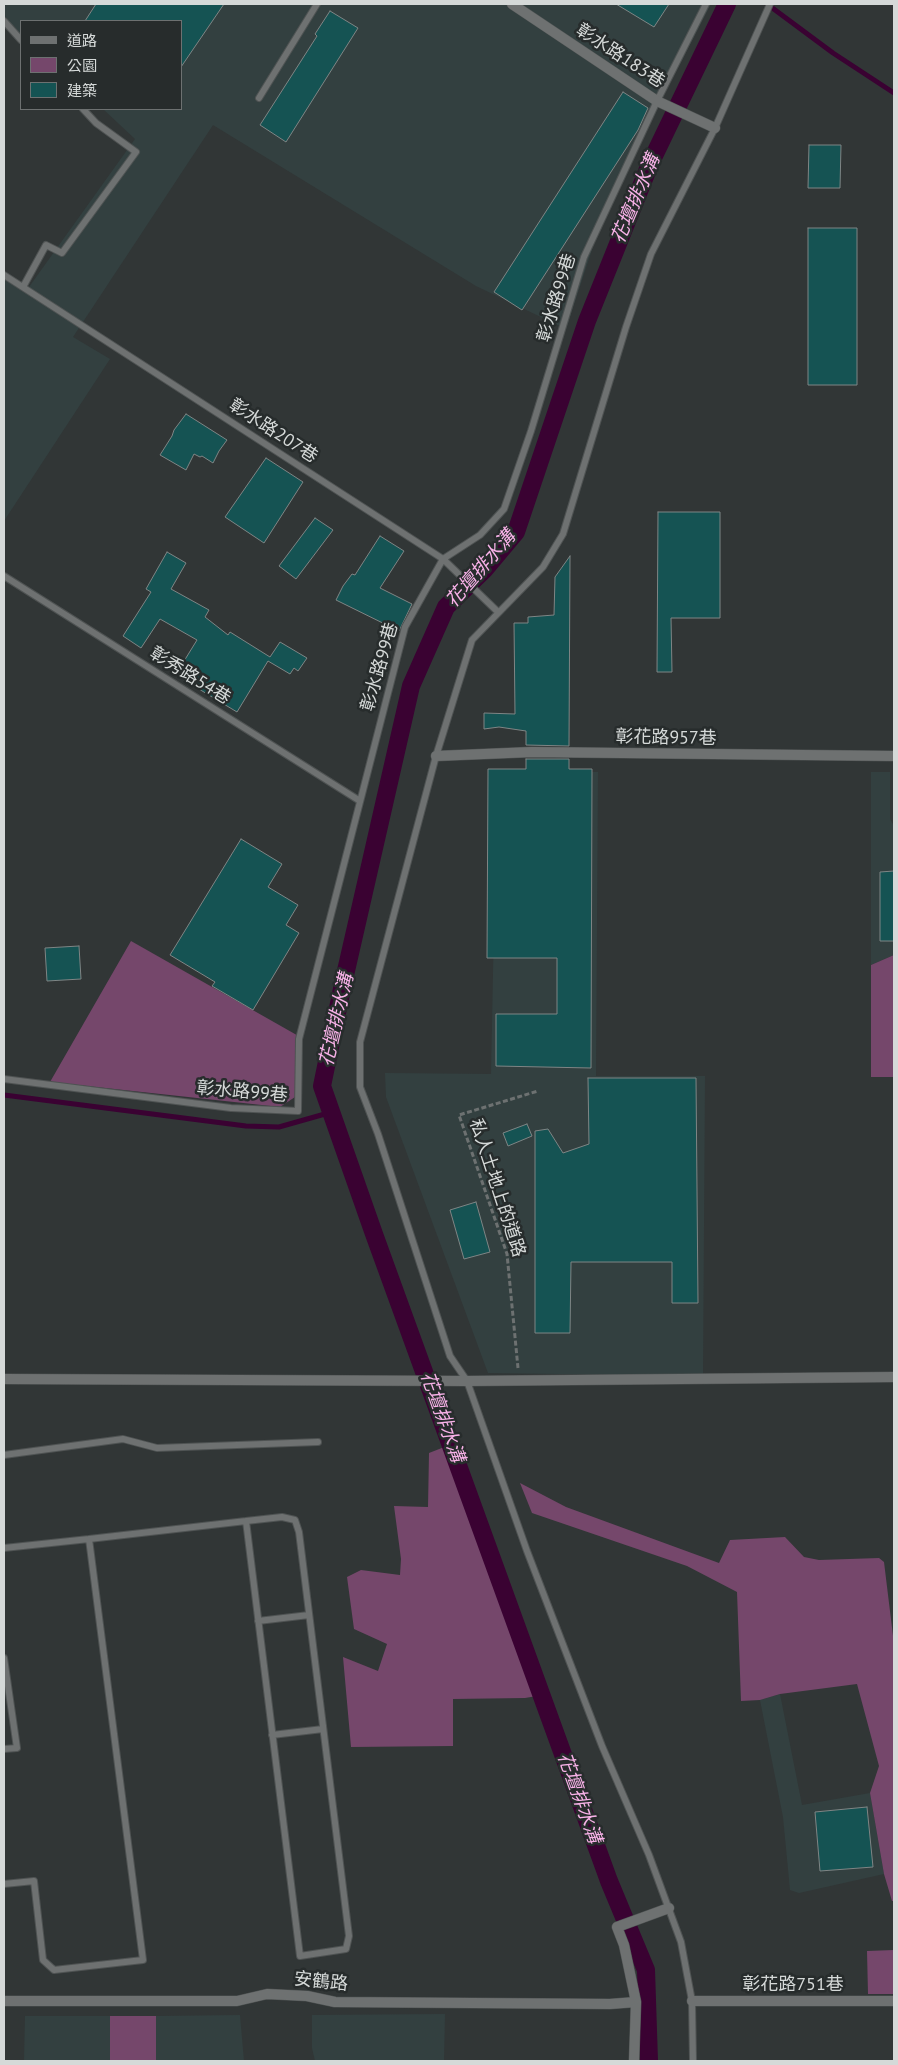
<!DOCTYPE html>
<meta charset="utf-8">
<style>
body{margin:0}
#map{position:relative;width:898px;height:2065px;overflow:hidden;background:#313636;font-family:"PT Sans","Noto Sans TC",sans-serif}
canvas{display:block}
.frame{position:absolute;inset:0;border:5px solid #d5d9d8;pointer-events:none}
.legend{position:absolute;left:20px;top:20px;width:162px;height:90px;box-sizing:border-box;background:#272c2c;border:1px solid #6d7171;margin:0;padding:6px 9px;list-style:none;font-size:15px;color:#d5d9d8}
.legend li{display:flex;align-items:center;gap:10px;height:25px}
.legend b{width:25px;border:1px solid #6d7171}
</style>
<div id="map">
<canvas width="898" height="2065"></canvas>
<div class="frame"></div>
<ul class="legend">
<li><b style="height:6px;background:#6e7171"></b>道路</li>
<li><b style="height:14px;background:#75476b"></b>公園</li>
<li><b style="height:14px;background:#155353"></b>建築</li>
</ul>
</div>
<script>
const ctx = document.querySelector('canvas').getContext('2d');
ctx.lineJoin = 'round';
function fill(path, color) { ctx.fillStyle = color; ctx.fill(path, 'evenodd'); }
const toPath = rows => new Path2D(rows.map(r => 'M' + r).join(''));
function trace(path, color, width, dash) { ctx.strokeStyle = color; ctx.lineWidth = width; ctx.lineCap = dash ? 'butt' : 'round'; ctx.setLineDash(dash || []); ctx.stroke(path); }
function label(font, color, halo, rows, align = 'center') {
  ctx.font = font + ' "PT Sans","Noto Sans TC",sans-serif'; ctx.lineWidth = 5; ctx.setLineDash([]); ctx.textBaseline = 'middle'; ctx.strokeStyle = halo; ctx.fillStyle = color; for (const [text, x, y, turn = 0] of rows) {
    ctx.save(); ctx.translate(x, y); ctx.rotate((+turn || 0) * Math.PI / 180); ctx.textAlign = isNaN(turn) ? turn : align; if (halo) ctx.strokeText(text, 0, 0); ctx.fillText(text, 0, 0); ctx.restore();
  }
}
const built = toPath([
 [4,4,711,4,606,207,566,329,476,286,213,125,73,337,110,359,4,521,4,274,29,287,135,139,103,109,181,109,181,21,21,21,21,34,4,17],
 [497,772,598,772,596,1076,705,1076,703,1376,488,1373,386,1097,385,1073,491,1074],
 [871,772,890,772,890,819,894,826,894,955,871,965],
 [780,1694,802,1805,870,1793,884,1874,799,1893,790,1890,783,1817,760,1700],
 [445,2014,444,2061,315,2061,312,2048,312,2015],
 [240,2015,244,2061,156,2061,156,2016],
 [25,2016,110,2016,110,2061,24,2061]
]);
const green = toPath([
 [131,941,302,1038,295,1097,280,1107,50,1082],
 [894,955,894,1077,871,1077,871,965],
 [452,1444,549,1694,525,1698,453,1699,453,1746,351,1747,343,1657,378,1671,387,1644,354,1629,347,1577,361,1570,400,1575,401,1559,394,1506,428,1507,429,1453],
 [520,1483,566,1507,719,1563,730,1540,785,1537,804,1557,819,1560,879,1558,884,1562,894,1644,894,1901,892,1901,884,1874,870,1793,879,1766,857,1684,780,1694,760,1700,741,1701,737,1592,687,1566,532,1513],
 [894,1950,894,1994,868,1994,867,1951],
 [110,2016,156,2016,156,2061,110,2061]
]);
const stream = toPath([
 [767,4,833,53,894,93],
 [4,1095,246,1126,279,1127,332,1112]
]);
const canal = toPath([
 [649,2061,646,1970,609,1881,374,1234,322,1086,343,984,411,686,446,607,485,569,516,532,587,321,650,164,727,4]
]);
const building = toPath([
 [96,4,224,4,181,67,181,21,85,21,96,4],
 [616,4,669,4,654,27,616,4],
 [330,11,358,28,286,142,260,125,317,36,315,34,330,11],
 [623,92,648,108,638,130,522,310,494,292,623,92],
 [809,145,841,145,840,188,808,188,809,145],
 [808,228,857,228,857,385,808,385,808,228],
 [186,414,227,440,219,451,213,463,202,456,200,457,194,454,186,470,160,455,172,436,174,430,186,414],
 [266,458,303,482,264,543,225,517,266,458],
 [658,512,720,512,720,618,671,618,672,672,657,672,658,512],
 [315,518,333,530,296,579,279,566,315,518],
 [380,536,404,551,380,588,412,604,399,631,336,600,343,586,352,574,355,575,380,536],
 [167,552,186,563,171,589,209,610,205,617,228,635,230,632,270,657,280,642,307,658,298,671,294,668,290,674,268,661,237,712,179,677,185,668,181,666,197,640,160,619,141,648,123,636,151,592,146,589,167,552],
 [570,556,569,746,526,745,526,731,499,727,484,729,484,713,515,714,514,623,528,623,528,617,554,615,555,577,570,556],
 [526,759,569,759,569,769,592,769,591,1068,496,1066,496,1014,557,1014,557,958,487,958,488,769,526,769,526,759],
 [241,839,282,864,268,887,298,905,286,925,299,933,253,1010,212,986,215,982,170,955,241,839],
 [894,871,894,941,880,941,880,872,894,871],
 [79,946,81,979,47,981,45,948,79,946],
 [588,1078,696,1078,698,1303,672,1303,672,1262,571,1262,570,1333,535,1333,535,1131,548,1129,563,1153,589,1144,588,1078],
 [527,1124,532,1136,508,1146,503,1133,527,1124],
 [476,1202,490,1252,464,1259,450,1210,476,1202],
 [867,1807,873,1867,820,1871,815,1812,867,1807]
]);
const path = toPath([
 [518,1368,507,1254,459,1115,538,1091]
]);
const service = toPath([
 [4,21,21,40],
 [259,98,317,4],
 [4,275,443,559,498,612],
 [23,287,46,245,62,253,136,152,96,123,83,109],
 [4,576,360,801],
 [4,1079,231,1108,298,1111,299,1039,405,627,443,559,480,535,504,509,531,431,584,257,657,101,706,4],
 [4,1455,123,1439,157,1448,318,1442],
 [4,1548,89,1539,246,1521,282,1517,295,1520,299,1532,349,1936,346,1949,300,1956,246,1521],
 [258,1621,309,1615],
 [4,1658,17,1748,4,1749],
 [272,1735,323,1729],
 [4,1884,34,1881,43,1960,54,1970,143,1960,89,1539],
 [693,2061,692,2001,681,1942,649,1855,602,1746,527,1551,467,1381,450,1356,378,1134,360,1087,360,1042,436,756,472,640,543,567,563,534,626,327,651,254,715,128,770,4]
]);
const minor = toPath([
 [512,4,657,101,715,128],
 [436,756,532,752,894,756],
 [4,1379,467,1381,894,1377],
 [4,2001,237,2001,267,1994,307,1996,335,2002,610,2004,636,2002],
 [692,2001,894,2001],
 [634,2061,636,2002,624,1945,617,1927,669,1908]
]);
const streetNames = [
 ["彰水路183巷",620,56,33],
 ["彰水路99巷",557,298,-73],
 ["彰水路207巷",273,431,33],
 ["彰水路99巷",380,667,-74],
 ["彰秀路54巷",190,676,32],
 ["彰花路957巷",666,738,1],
 ["彰水路99巷",242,1092,5],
 ["私人土地上的道路",497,1188,72],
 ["安鶴路",321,1982,6],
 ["彰花路751巷",793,1985]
];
const waterNames = [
 ["花壇排水溝",636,199,-67],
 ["花壇排水溝",481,569,-49],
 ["花壇排水溝",337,1020,-77],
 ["花壇排水溝",442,1417,70],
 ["花壇排水溝",579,1798,70]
];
fill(built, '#334040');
fill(green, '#75476b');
trace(stream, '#3a0232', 5);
trace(canal, '#3a0232', 18);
fill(building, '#155353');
trace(building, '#7f8585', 1);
trace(service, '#4f5353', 8);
trace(minor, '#4f5353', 11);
trace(path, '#6d7171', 3, [5, 2.5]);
trace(service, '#6e7171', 6);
trace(minor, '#6e7171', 10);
label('18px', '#d5d9d8', '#272c2c', streetNames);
label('italic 19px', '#f7b1e7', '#272c2c', waterNames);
</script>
